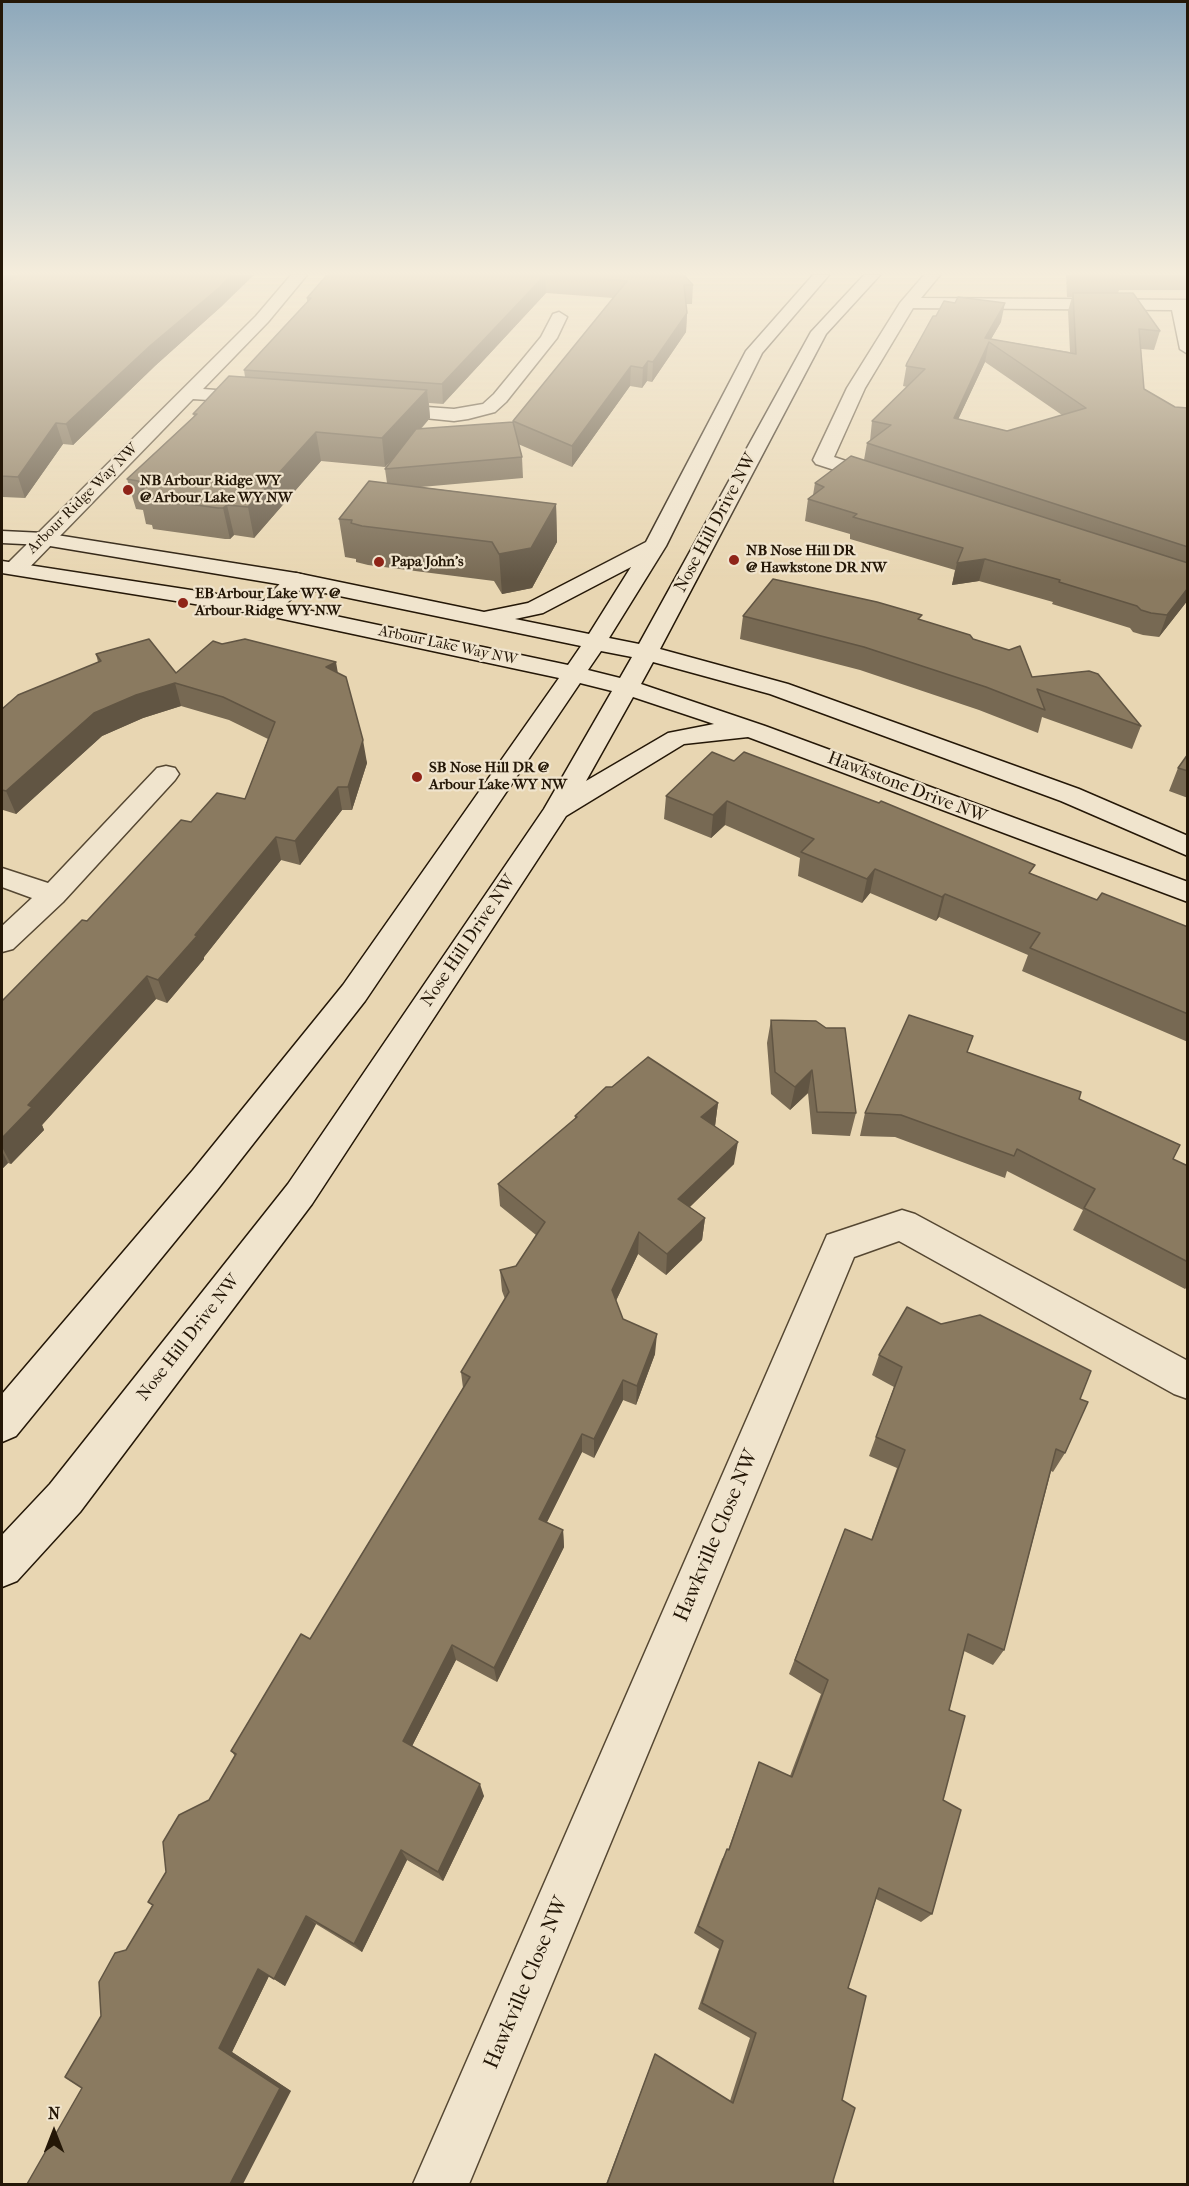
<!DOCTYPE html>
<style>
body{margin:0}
#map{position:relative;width:1189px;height:2186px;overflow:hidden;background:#e8d6b2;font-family:"IM FELL French Canon",serif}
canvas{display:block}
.frame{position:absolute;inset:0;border:3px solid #241707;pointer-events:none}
.north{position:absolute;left:24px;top:2102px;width:60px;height:60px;-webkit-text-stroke:4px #f0e4cd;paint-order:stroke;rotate:0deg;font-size:16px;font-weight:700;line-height:24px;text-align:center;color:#241707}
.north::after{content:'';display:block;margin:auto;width:21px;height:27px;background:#241707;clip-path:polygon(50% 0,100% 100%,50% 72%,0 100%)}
</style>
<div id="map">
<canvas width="1189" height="2186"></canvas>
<div class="frame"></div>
<div class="north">N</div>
</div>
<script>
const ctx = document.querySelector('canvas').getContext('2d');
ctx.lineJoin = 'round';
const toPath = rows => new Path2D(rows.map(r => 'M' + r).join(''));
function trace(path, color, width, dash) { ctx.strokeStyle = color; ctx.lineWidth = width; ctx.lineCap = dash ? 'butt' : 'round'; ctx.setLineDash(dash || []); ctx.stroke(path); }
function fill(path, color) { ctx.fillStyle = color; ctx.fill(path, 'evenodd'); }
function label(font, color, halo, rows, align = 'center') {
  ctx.font = font + ' "IM FELL French Canon",serif'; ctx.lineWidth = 4.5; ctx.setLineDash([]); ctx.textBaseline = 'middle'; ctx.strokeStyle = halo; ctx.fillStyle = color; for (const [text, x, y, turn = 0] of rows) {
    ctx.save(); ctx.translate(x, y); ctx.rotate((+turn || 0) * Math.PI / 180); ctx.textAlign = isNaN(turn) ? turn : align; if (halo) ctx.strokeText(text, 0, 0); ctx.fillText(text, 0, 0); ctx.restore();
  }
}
const street = toPath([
 [291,275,307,275,268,322,203,389,255,393,261,394,264,398,261,402,255,403,193,399,24,573,16,574,8,573,5,568,8,563,256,316,291,275],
 [924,275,940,275,921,298,1188,300,1188,354,1180,349,1172,310,913,308,865,388,834,457,888,475,891,479,888,483,881,485,816,464,813,460,847,388,900,303,924,275],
 [559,312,567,317,557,338,506,402,495,412,468,419,454,421,385,414,379,413,376,409,379,405,385,404,454,409,483,404,494,394,541,337,553,314,559,312],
 [296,573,304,575,307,580,304,585,277,614,269,616,261,614,258,609,261,604,288,575,296,573],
 [166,766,175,768,179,774,175,780,63,902,13,949,2,952,2,926,32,898,2,887,2,868,48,883,157,768,166,766],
 [902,1210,915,1214,1188,1361,1188,1399,1174,1394,899,1241,854,1257,469,2184,413,2184,827,1235,902,1210]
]);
const secondary = toPath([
 [813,275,829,275,762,353,666,546,609,638,639,644,811,332,864,275,880,275,826,334,660,649,788,684,1079,789,1188,836,1188,856,1061,801,770,694,653,662,641,684,765,726,1188,882,1188,902,748,737,684,744,566,816,312,1204,80,1512,17,1581,2,1587,2,1535,50,1484,288,1184,544,809,612,691,580,683,365,1001,217,1190,16,1436,2,1442,2,1394,193,1170,343,985,559,678,269,616,2,573,2,561,269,602,568,665,581,646,296,587,44,545,2,543,2,531,44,533,296,573,484,612,528,603,646,542,746,351,813,275],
 [631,567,589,634,515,619,543,613,631,567],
 [601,651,632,657,620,678,588,670,601,651],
 [633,697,714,724,668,733,586,781,633,697]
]);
const wall = toPath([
 [2,275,223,305,156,365,73,445,63,444,25,498,3,497,2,499],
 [327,275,684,275,693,285,692,304,686,304,687,313,686,332,652,382,647,381,642,388,630,386,572,467,518,444,522,457,523,478,421,487,556,504,557,542,532,588,502,594,494,581,368,565,356,562,356,559,345,557,339,519,387,483,385,469,391,461,385,467,321,461,254,538,234,535,230,539,225,539,153,529,152,525,146,524,143,510,136,509,127,479,194,416,193,414,245,377,244,370,307,302,307,298],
 [546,293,613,298,513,421,514,425,421,429,430,418,429,403,443,404],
 [1066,275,1188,275,1188,290,1119,290,1118,293,1160,331,1154,350,1141,349,1144,389,1175,407,1188,408,1188,600,1159,637,1143,635,1133,632,1130,628,1052,604,1053,602,979,581,952,585,955,570,850,539,850,534,805,521,808,499,813,495,815,483,864,460,867,443,870,441,872,421,907,387,903,386,907,363,1001,322,991,339,1070,352,1068,311,1072,297,1067,297],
 [985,362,1062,415,1007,431,958,419],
 [743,616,921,620,973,639,1032,677,1141,726,1132,749,1042,717,1038,733,979,710,860,670,740,639],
 [96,654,176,673,338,673,367,763,352,810,342,810,300,865,281,860,204,957,204,959,167,1003,156,999,42,1125,44,1130,11,1164,8,1163,2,1169,2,1001,191,822,245,799,268,739,229,720,181,706,143,718,102,736,16,814,3,810,2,812,2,709,98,662],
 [1188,754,1188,798,1169,791,1178,768],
 [734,761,1032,874,1097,900,1188,927,1188,1042,1022,971,1028,955,939,917,936,921,870,893,862,903,798,876,800,858,725,825,711,838,664,819,666,796],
 [771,1020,856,1113,850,1136,812,1134,808,1093,790,1110,771,1094,767,1043],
 [968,1053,1079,1099,1173,1159,1188,1166,1188,1286,1185,1289,1073,1230,1083,1210,1007,1171,1005,1178,895,1137,860,1136,865,1113],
 [718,1103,715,1126,734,1164,690,1207,705,1218,702,1240,666,1275,638,1254,616,1301,623,1319,655,1354,636,1405,623,1400,594,1458,582,1452,547,1522,563,1530,564,1547,497,1682,456,1660,412,1746,484,1796,443,1881,407,1860,362,1952,316,1924,285,1986,269,1976,232,2052,291,2091,29,2182,82,2088,101,2016,126,1950,153,1905,209,1800,235,1756,231,1751,310,1639,463,1388,461,1372,505,1299,502,1291,500,1270,516,1266,536,1235,500,1206,498,1184,575,1119,575,1116],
 [879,1355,1080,1399,1065,1453,1053,1472,1051,1471,1004,1650,993,1665,964,1651,949,1710,943,1800,932,1914,921,1922,876,1899,848,1988,842,2100,833,2181,834,2184,606,2184,655,2054,730,2101,750,2038,698,2009,719,1949,694,1933,722,1859,728,1850,759,1762,790,1776,821,1694,789,1674,845,1529,871,1540,897,1468,869,1456,894,1387,872,1375]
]);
const shadedWall = toPath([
 [2,275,22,275,2,291],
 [231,275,254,275,223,305,156,365,73,445,66,424,151,345],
 [545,275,546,293,443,404,442,384],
 [1005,303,1001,322,980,358,985,338],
 [687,313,686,332,652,382,653,362],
 [989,342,985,362,949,439,954,418],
 [648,361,647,381,642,388,643,368],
 [631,366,630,386,572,467,572,446],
 [427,390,430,418,385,467,382,438],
 [56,423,63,444,25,498,18,477],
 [316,432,321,461,254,538,248,507],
 [556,504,557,542,532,588,502,594,499,554],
 [227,505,234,535,230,539,223,508],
 [985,559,979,581,952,585,957,563],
 [1188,588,1188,600,1159,637,1167,615],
 [336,662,340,685,326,667],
 [175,683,181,706,143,718,102,736,16,814,6,791,94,713,136,695],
 [363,740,367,763,352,810,348,787],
 [338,787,342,810,300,865,295,841],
 [727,801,725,825,711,838,713,815],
 [276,837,281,860,204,957,204,959,167,1003,158,980],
 [875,869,870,893,862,903,867,879],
 [945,894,939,917,936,921,942,897],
 [147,976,156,999,42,1125,44,1130,11,1164,2,1147,2,1138,28,1105],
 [812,1070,808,1093,790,1110,795,1087],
 [718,1103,715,1126,699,1140,701,1117],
 [738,1142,734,1164,676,1220,678,1199],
 [2,1151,8,1163,2,1169],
 [705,1218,702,1240,666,1275,667,1254],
 [639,1232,638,1254,611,1311,612,1290],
 [657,1334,655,1354,636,1405,637,1386],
 [623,1380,623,1400,594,1458,594,1439],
 [582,1434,582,1452,540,1536,539,1519],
 [563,1530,564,1547,497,1682,494,1668],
 [452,1645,456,1660,408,1754,403,1741],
 [480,1784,484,1796,443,1881,438,1872],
 [401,1850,407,1860,362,1952,354,1944],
 [306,1916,316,1924,285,1986,274,1979],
 [258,1969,269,1976,232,2052,291,2091,243,2184,230,2184,219,2048]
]);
const building = toPath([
 [17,275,231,275,220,287,151,345,66,424,56,423,18,477,2,476,2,287,17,275],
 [327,275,545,275,442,384,244,370,311,298,307,298,327,275],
 [556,275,684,275,693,285,684,285,687,313,653,362,648,361,643,368,631,366,572,446,513,421,627,281,556,275],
 [1072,275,1120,275,1122,279,1072,278,1072,275],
 [1073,293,1133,293,1160,331,1139,329,1144,389,1175,407,1188,408,1188,547,867,443,891,425,872,421,925,369,906,366,907,363,933,316,936,316,944,301,955,303,958,297,1005,303,985,338,1076,354,1073,293],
 [989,342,1086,408,1007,431,954,418,989,342],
 [229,376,427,390,382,438,316,432,248,507,227,505,223,508,218,508,145,498,149,495,138,494,149,483,127,479,197,414,193,414,229,376],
 [513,422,522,457,385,469,416,429,513,422],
 [851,456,1188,563,1188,588,1167,615,1151,613,1141,610,1137,606,1059,582,1060,580,985,559,957,563,963,548,853,517,857,514,808,499,824,487,815,483,851,456],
 [369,481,556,504,531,548,499,554,492,542,362,526,351,523,352,520,339,519,369,481],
 [773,579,877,602,922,615,918,619,970,635,973,639,1009,650,1020,646,1032,677,1089,671,1098,674,1141,726,1037,689,1045,710,986,687,864,647,743,616,773,579],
 [149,639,176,673,213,641,222,644,245,639,336,662,326,667,346,677,363,740,348,787,338,787,295,841,276,837,195,935,197,936,158,980,147,976,28,1105,32,1107,2,1138,2,1001,82,920,87,921,181,820,191,822,217,793,245,799,275,722,223,697,175,683,136,695,94,713,6,791,2,790,2,709,18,695,101,661,96,654,149,639],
 [712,752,734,761,744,752,879,803,881,801,1035,865,1029,873,1097,900,1102,893,1188,927,1188,1014,1030,948,1040,933,945,894,942,897,875,869,867,879,801,852,814,839,727,801,713,815,666,796,712,752],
 [1188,754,1188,771,1178,768,1188,754],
 [909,1015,973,1036,967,1052,1081,1092,1079,1099,1180,1145,1173,1159,1188,1166,1188,1262,1084,1208,1095,1189,1017,1149,1014,1156,901,1115,865,1113,909,1015],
 [771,1020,816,1021,826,1028,845,1028,856,1113,817,1112,812,1070,795,1087,775,1072,771,1020],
 [648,1057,718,1103,701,1117,738,1142,678,1199,705,1218,667,1254,639,1232,612,1290,623,1319,657,1334,637,1386,623,1380,594,1439,582,1434,539,1519,563,1530,494,1668,452,1645,403,1741,480,1784,438,1872,401,1850,354,1944,306,1916,274,1979,258,1969,219,2048,280,2088,230,2184,27,2184,82,2088,65,2077,101,2016,99,1982,115,1953,126,1950,153,1905,148,1902,166,1872,163,1842,179,1815,209,1800,236,1754,231,1751,301,1634,310,1639,470,1377,461,1372,509,1292,500,1270,516,1266,545,1222,498,1184,577,1117,575,1116,606,1087,612,1087,648,1057],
 [907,1307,941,1324,980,1315,1091,1371,1080,1399,1088,1402,1065,1453,1056,1449,1004,1650,968,1634,949,1710,965,1716,943,1800,961,1810,932,1914,879,1888,848,1988,866,1996,842,2100,855,2108,833,2181,834,2184,607,2184,655,2054,733,2103,756,2033,702,2003,723,1941,698,1926,727,1849,729,1850,759,1762,792,1777,828,1680,795,1660,845,1529,872,1540,905,1450,876,1437,902,1367,879,1355,907,1307]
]);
const markers = [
 [128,490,6,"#8f2418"],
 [734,560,6,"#8f2418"],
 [379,562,6,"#8f2418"],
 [183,603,6,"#8f2418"],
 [417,777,6,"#8f2418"]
];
const farPoinames = [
 ["NB Arbour Ridge WY",140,481],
 ["@ Arbour Lake WY NW",140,498],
 ["NB Nose Hill DR",746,551],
 ["@ Hawkstone DR NW",746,568],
 ["Papa John's",391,562],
 ["EB Arbour Lake WY @",195,594],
 ["Arbour Ridge WY NW",195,611],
 ["SB Nose Hill DR @",429,768],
 ["Arbour Lake WY NW",429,785]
];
const farStreetnames = [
 ["Arbour Ridge Way NW",83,499,-45],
 ["Arbour Lake Way NW",448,646,12]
];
const streetNames = [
 ["Nose Hill Drive NW",716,523,-62],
 ["Hawkstone Drive NW",907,788,21],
 ["Nose Hill Drive NW",469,941,-56],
 ["Nose Hill Drive NW",189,1338,-52]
];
const nearStreetnames = [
 ["Hawkville Close NW",717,1536,-67],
 ["Hawkville Close NW",527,1983,-67]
];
trace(street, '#554732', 3);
trace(secondary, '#241707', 3);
fill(street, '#f0e4cd');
fill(secondary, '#f0e4cd');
fill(wall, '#776953');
fill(shadedWall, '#615543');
fill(building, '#8a7a60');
trace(building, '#615543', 1.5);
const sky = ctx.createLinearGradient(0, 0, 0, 581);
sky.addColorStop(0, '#8da8bb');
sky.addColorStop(0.47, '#f5eddc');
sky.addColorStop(1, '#f5eddc00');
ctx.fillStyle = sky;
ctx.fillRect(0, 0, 1189, 581);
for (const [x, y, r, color] of markers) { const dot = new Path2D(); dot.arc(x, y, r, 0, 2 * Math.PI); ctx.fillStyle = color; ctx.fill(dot); trace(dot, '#f0e4cd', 2); }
label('bold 15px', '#241707', '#f0e4cd', farPoinames, 'left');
label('15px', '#241707', '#f0e4cd', farStreetnames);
label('18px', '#241707', '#f0e4cd', streetNames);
label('21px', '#241707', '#f0e4cd', nearStreetnames);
</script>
